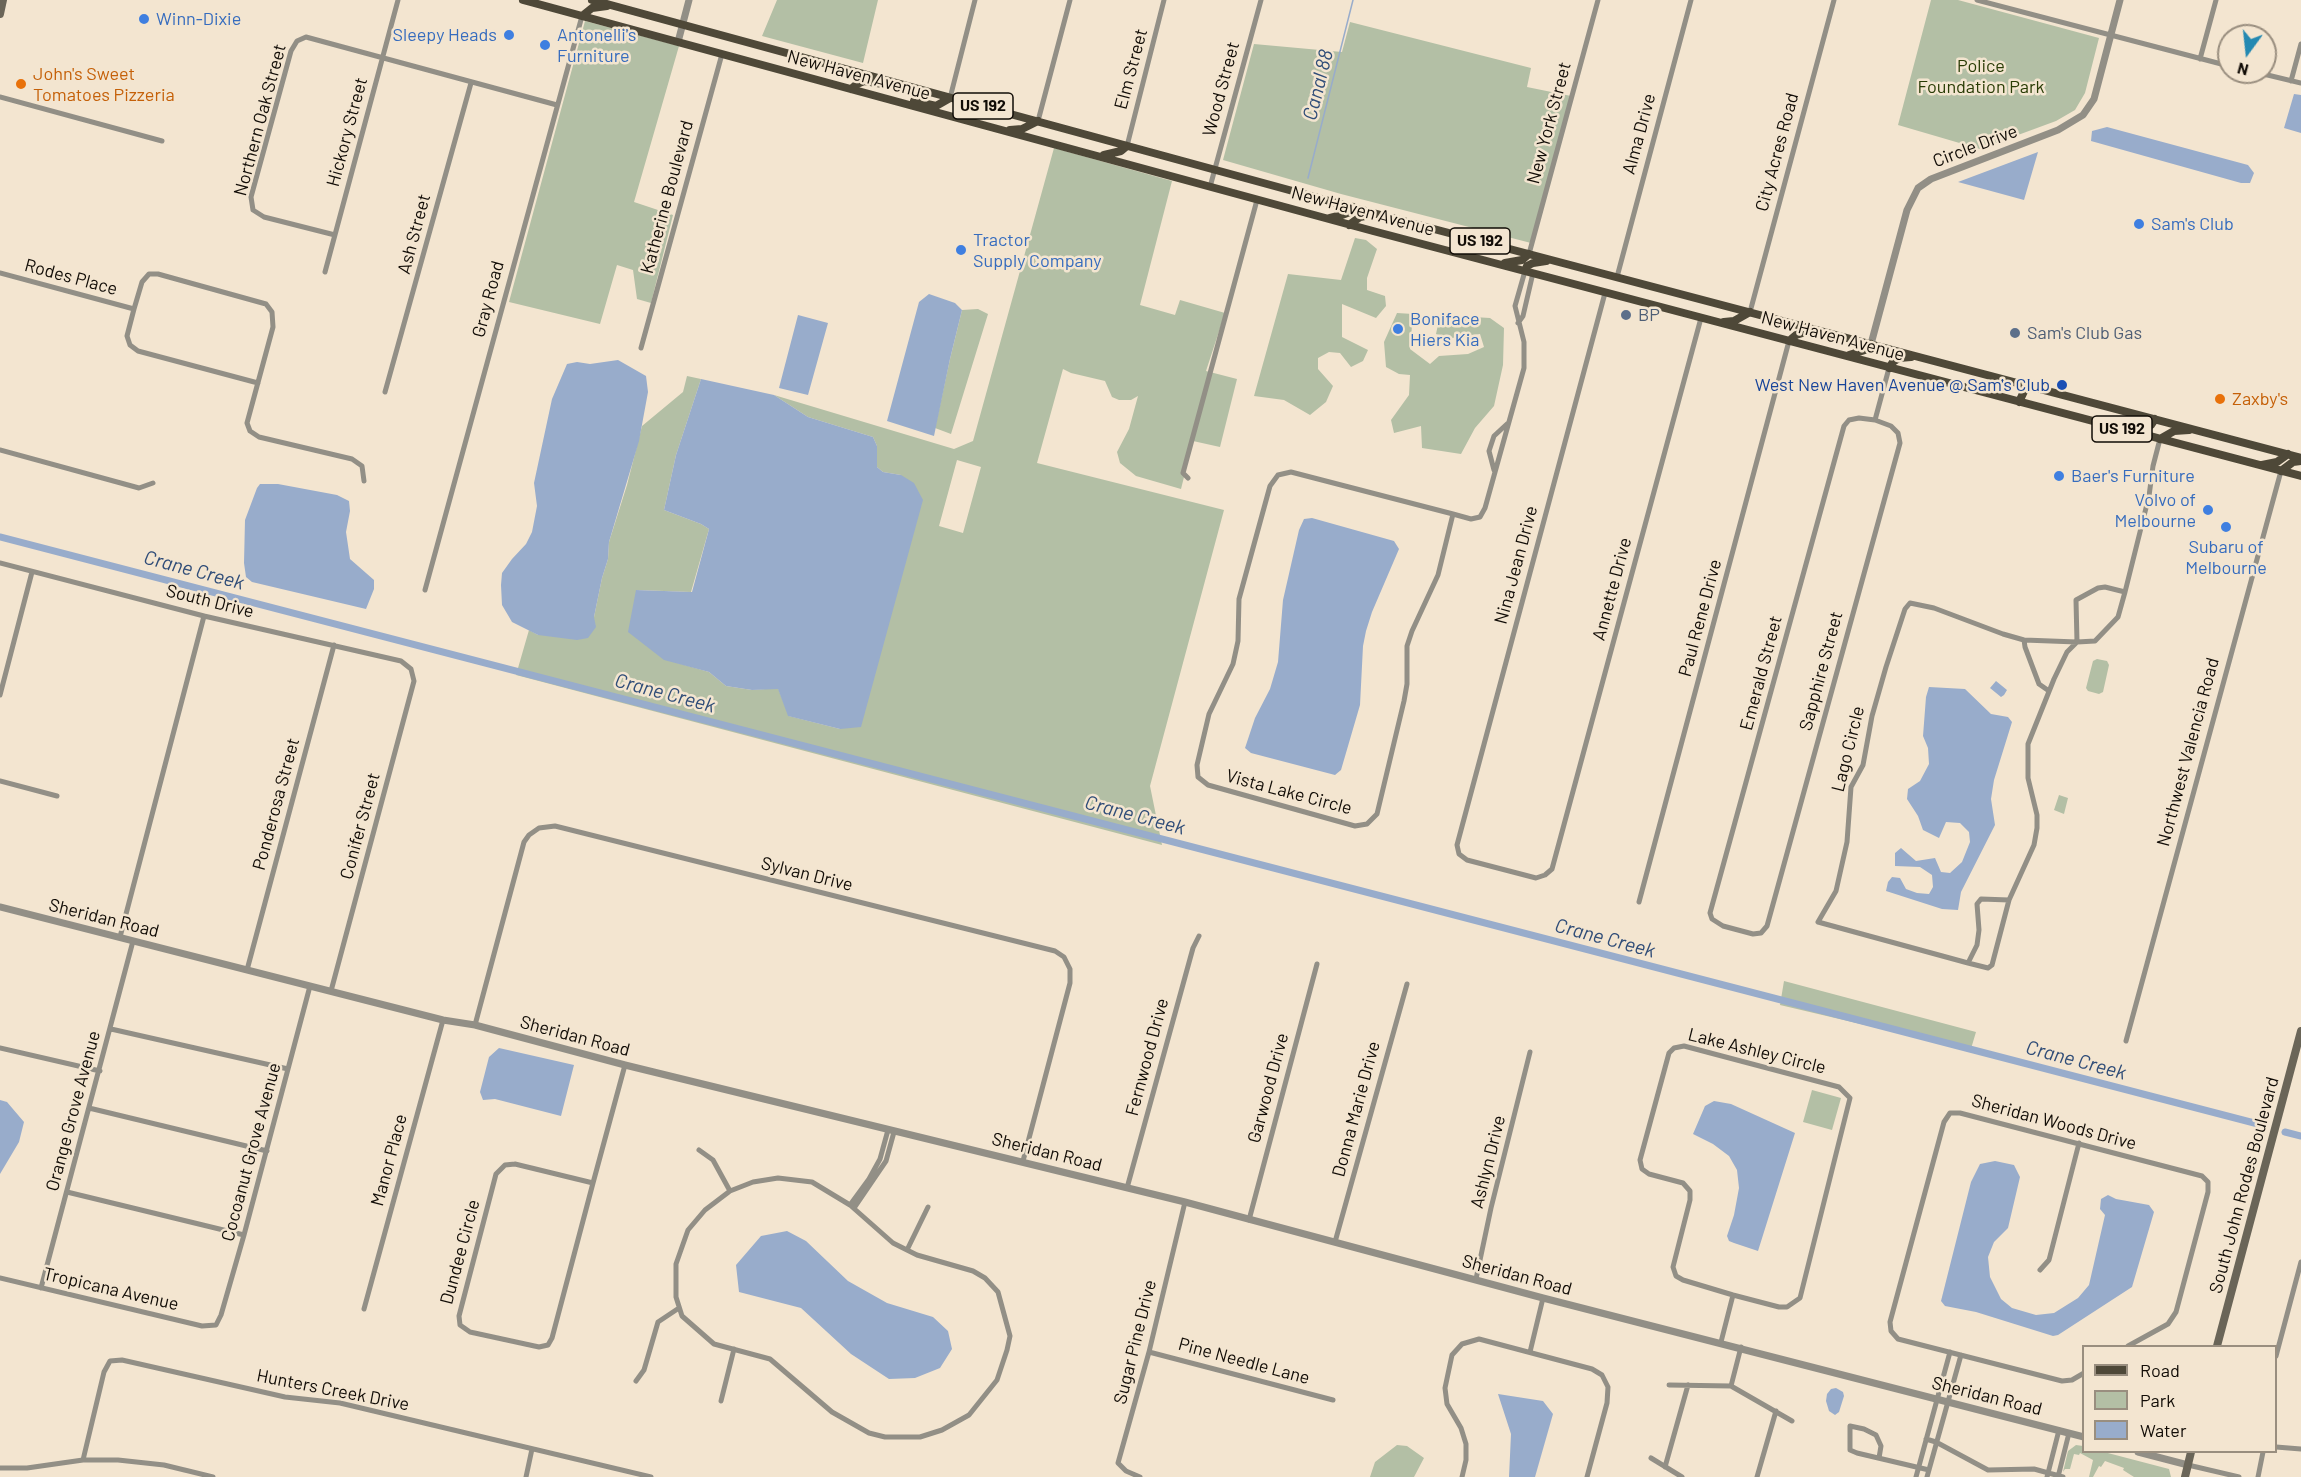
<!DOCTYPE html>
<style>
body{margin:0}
#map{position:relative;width:2301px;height:1477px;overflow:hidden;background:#f3e5d0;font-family:Barlow,sans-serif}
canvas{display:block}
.legend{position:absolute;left:2082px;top:1345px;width:195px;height:108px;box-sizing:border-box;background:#f3e5d0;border:2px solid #998e7f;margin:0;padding:8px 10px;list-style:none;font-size:18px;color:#110c06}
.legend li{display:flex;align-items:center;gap:12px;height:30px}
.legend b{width:30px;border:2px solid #998e7f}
.north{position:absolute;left:2217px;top:24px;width:60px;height:60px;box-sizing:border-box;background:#f3e5d0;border:2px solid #998e7f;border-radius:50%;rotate:195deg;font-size:16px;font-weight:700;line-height:24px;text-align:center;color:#110c06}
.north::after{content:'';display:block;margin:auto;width:21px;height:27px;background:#2489b2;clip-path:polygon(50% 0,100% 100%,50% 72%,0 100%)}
</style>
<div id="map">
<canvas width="2301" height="1477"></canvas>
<ul class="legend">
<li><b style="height:8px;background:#4e4838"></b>Road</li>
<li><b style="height:16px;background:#b3bfa5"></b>Park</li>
<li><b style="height:16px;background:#98accb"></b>Water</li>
</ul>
<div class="north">N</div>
</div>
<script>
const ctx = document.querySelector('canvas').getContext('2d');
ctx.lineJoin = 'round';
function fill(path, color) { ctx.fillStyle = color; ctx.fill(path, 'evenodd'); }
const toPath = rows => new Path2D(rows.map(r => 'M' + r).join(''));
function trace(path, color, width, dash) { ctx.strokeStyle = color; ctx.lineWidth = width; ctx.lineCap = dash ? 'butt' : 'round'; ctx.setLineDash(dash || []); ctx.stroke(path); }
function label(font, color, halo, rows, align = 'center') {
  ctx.font = font + ' Barlow,sans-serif'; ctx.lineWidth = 5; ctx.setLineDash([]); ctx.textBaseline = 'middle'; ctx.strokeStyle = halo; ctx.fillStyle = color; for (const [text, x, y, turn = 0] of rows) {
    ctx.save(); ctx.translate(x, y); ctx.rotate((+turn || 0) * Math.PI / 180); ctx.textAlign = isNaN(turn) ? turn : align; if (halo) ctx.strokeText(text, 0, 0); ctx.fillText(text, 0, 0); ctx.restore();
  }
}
const green = toPath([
 [777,0,878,0,863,63,762,36],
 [1931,0,1958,0,2099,38,2085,93,2075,110,2056,121,1980,149,1898,125],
 [585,21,679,46,634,202,673,215,651,303,637,299,633,270,617,265,600,324,509,302],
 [1350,22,1531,68,1527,87,1571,96,1531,243,1341,194,1223,160,1254,44,1342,52],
 [1054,148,1172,181,1140,305,1175,315,1180,300,1225,313,1206,371,1237,379,1220,447,1193,441,1181,489,1136,476,1120,463,1117,452,1129,429,1138,396,1131,400,1119,400,1112,397,1105,381,1071,373,1063,369,1037,463,1224,510,1150,786,1162,845,516,675,529,630,538,635,594,617,602,578,608,559,609,542,627,485,642,426,683,392,687,376,701,379,676,455,664,510,701,524,709,529,691,592,637,590,664,659,709,672,726,686,752,690,778,688,789,716,840,729,901,475,883,472,877,467,877,446,873,437,808,417,774,395,954,449,973,441],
 [957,460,981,467,963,533,939,526],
 [1355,238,1366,240,1377,249,1367,278,1367,290,1385,296,1386,306,1376,318,1342,304,1342,337,1368,350,1363,361,1351,367,1340,353,1329,352,1318,358,1318,369,1333,386,1326,402,1310,415,1284,400,1254,396,1288,274,1341,280],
 [978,309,988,314,951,434,935,428,950,359,962,310],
 [1397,313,1413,314,1410,349,1430,364,1439,356,1468,354,1484,347,1480,334,1445,339,1436,334,1440,315,1490,318,1504,328,1503,365,1494,406,1475,428,1461,454,1422,448,1421,426,1394,433,1391,420,1409,395,1410,375,1399,374,1386,367,1384,342],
 [2097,659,2107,661,2109,665,2103,692,2099,694,2088,691,2086,688,2093,661],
 [2059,795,2068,798,2064,814,2054,810],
 [1784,981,1976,1032,1970,1052,1920,1038,1780,1005],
 [1812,1090,1841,1098,1832,1130,1803,1122],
 [1397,1445,1407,1446,1424,1458,1414,1477,1370,1477,1375,1462],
 [2076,1445,2083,1446,2084,1452,2104,1452,2169,1469,2171,1477,2134,1477,2123,1470,2124,1468,2105,1461,2101,1467,2099,1466,2093,1477,2089,1477,2093,1460,2080,1453,2079,1455,2074,1454,2070,1469,2065,1469,2063,1472,2068,1451]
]);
const water = toPath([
 [2294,94,2301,95,2301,133,2284,128],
 [2107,127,2248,165,2254,173,2250,183,2241,183,2091,141,2092,131],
 [2038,152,2024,200,1958,182],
 [929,294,955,303,962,310,950,359,934,436,887,421,919,302],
 [798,315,828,323,808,395,779,388],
 [618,360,646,376,648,392,639,441,609,542,608,559,602,578,594,617,596,627,588,638,577,640,538,635,512,622,502,605,501,585,502,573,512,559,526,544,532,532,537,506,534,483,552,399,567,364,577,362,590,364],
 [701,379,774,395,808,417,873,437,877,446,877,467,883,472,901,475,914,483,923,500,861,727,840,729,788,716,778,689,752,690,726,686,709,672,664,660,628,632,636,590,692,592,709,529,701,524,664,510,676,455],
 [260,484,278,484,337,495,349,501,350,511,346,532,350,559,374,580,374,589,366,609,252,582,246,577,244,563,245,520,257,488],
 [1312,518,1394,541,1399,549,1372,612,1366,631,1363,646,1360,705,1341,770,1335,775,1251,753,1245,748,1255,718,1270,689,1278,662,1283,600,1299,530,1304,519],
 [1996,681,2007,690,2004,695,2001,697,1990,688],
 [1929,687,1965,689,1991,714,2008,717,2012,722,1994,780,1991,799,1995,825,1961,892,1958,910,1942,909,1886,891,1888,882,1892,877,1900,878,1906,889,1917,893,1929,894,1933,887,1932,875,1920,867,1895,866,1895,853,1901,848,1916,861,1935,858,1941,872,1950,873,1962,862,1970,842,1969,832,1960,823,1946,822,1939,838,1923,830,1918,816,1907,799,1908,789,1920,781,1929,764,1928,748,1923,736,1926,697],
 [499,1048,574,1065,561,1116,495,1099,483,1100,480,1092,489,1057],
 [0,1100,7,1102,24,1122,19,1142,0,1174],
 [1714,1101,1731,1104,1795,1133,1758,1251,1734,1243,1729,1241,1727,1236,1734,1215,1739,1188,1737,1170,1729,1156,1713,1144,1693,1134,1705,1106],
 [1995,1161,2014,1165,2020,1177,2008,1228,1994,1242,1988,1257,1990,1277,2001,1299,2012,1308,2036,1315,2054,1313,2078,1298,2089,1285,2105,1215,2100,1209,2101,1199,2108,1195,2116,1199,2149,1205,2154,1212,2132,1287,2058,1335,2053,1336,1976,1312,1945,1306,1941,1301,1971,1182,1980,1164],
 [787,1231,806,1241,848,1281,887,1303,933,1317,948,1331,952,1349,940,1368,915,1378,889,1379,851,1354,801,1308,739,1292,736,1265,761,1236],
 [1836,1388,1843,1392,1844,1396,1839,1412,1835,1415,1829,1411,1826,1401,1827,1394,1831,1389],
 [1498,1394,1543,1401,1553,1414,1535,1477,1509,1477,1511,1434]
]);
const stream = toPath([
 [1308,178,1353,0]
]);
const canal = toPath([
 [0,537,2262,1125],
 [2285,1132,2301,1136]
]);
const minor = toPath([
 [1977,0,2229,66],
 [2200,59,2216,0],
 [2255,72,2301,83],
 [2291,81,2301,44],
 [0,97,162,141],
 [950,98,975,0],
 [1038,121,1070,0],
 [1127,146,1164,0],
 [1210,187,1261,0],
 [335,235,264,217,253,210,251,197,291,51,297,41,306,37,557,105],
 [1529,254,1598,0],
 [325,272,398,0],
 [0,273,134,309],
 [1617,277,1691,0],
 [1605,293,1457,845,1459,854,1467,860,1536,878,1545,875,1552,869,1701,318],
 [1750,312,1834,0],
 [1518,323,1523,316,1533,273],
 [641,348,722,54],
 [258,383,138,351,130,345,127,336,134,309,142,282,149,274,158,274,266,304,272,312,273,327,247,423,250,431,259,437,352,459,362,466,364,481],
 [385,392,471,83],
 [1859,418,1875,420,1891,426,1898,433,1900,443,1767,926,1761,933,1753,934,1723,926,1712,919,1710,913,1844,426,1849,420,1859,418],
 [1875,420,1889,368],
 [0,450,139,488,153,483],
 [1494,470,1489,451,1494,436,1507,424],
 [1188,478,1183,473,1257,200],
 [1453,514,1438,575,1412,631,1407,646,1407,684,1404,701,1377,814,1367,824,1355,826,1208,785,1198,777,1197,765,1209,714,1233,664,1238,641,1239,599,1270,486,1278,475,1291,472,1453,514,1471,519,1480,517,1485,508,1524,368,1524,342,1515,306,1525,271],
 [0,563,204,616,401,661,411,669,414,681,331,991],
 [425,590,582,16],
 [2125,592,2105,587,2098,588,2076,600,2077,642,2024,640,2003,634,1934,608,1910,603,1905,609,1886,667,1872,716,1863,765,1851,787,1847,842,1836,891,1818,922,1968,963,1977,945,1979,930,1977,904,1981,899,2009,900,2034,845,2037,828,2037,815,2028,778,2028,744,2054,679,2067,652,2077,642,2095,641,2118,617,2125,592,2149,496,2153,466,2160,439],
 [2024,640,2025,647,2039,684,2049,691],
 [0,695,32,572],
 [0,781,57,796],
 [1639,902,1789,341],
 [120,937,204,616],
 [1968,963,1988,968,1992,965,2009,900],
 [247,970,334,645],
 [475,1025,524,842,529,835,539,828,555,826,1055,951,1064,957,1070,969,1070,983,1023,1161],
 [111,1029,288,1069],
 [2126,1041,2281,471],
 [1684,1046,1839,1087,1850,1098,1800,1298,1787,1307,1779,1307,1733,1295,1683,1280,1676,1276,1673,1267,1690,1200,1690,1191,1683,1183,1649,1174,1642,1169,1640,1160,1669,1053,1674,1048,1684,1046],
 [0,1048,100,1071],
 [89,1108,267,1151],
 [699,1150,713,1160,730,1191],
 [515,1164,593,1183,552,1338,548,1345,539,1347,470,1332,460,1325,459,1316,496,1174,505,1165,515,1164],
 [778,1178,812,1182,850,1205,893,1243,917,1255,973,1271,985,1278,998,1292,1010,1336,1007,1350,997,1380,969,1415,942,1430,920,1437,885,1437,869,1433,832,1412,770,1359,714,1344,682,1316,676,1297,676,1264,688,1230,705,1210,730,1191,753,1182,778,1178],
 [593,1183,625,1065],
 [1127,1188,1193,948,1199,936],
 [67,1192,244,1235],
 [850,1205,869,1179,880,1159,888,1130],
 [854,1208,886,1161,894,1132],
 [1249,1220,1317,964],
 [1335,1242,1407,984],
 [907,1250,928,1207],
 [2040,1270,2049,1260,2079,1143],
 [0,1278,202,1326,216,1325,221,1315,244,1235,310,986],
 [1476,1279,1491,1208,1530,1052],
 [41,1288,133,941],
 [364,1309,443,1020],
 [1721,1342,1733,1295],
 [1149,1352,1333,1400],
 [1530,1352,1543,1298],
 [2276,1356,2301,1262],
 [2084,1373,2072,1380,2062,1381,1898,1339,1891,1331,1890,1322,1944,1122,1950,1113,1960,1113,2202,1176,2208,1182,2208,1192,2176,1312,2168,1324,2128,1346],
 [636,1381,644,1370,658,1322,679,1308],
 [1669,1385,1731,1386,1792,1421],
 [1731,1386,1741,1347],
 [721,1401,734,1349],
 [1926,1439,1936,1442,1988,1470,2034,1469,2063,1477],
 [2276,1447,2301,1449],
 [1651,1458,1682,1477],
 [1879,1458,1881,1446,1876,1435,1864,1429,1850,1426,1850,1450,1857,1453,1929,1470],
 [83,1460,104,1372,110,1361,122,1360,285,1397,340,1403,651,1477],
 [2188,1465,2239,1477],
 [1665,1467,1688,1385],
 [0,1468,27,1468,83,1460,118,1460,164,1465,213,1477],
 [526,1477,532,1449],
 [1140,1477,1126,1471,1118,1463,1149,1352,1185,1202],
 [1462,1477,1466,1460,1466,1444,1461,1428,1447,1404,1445,1388,1452,1355,1462,1344,1479,1339,1592,1369,1602,1375,1608,1387,1607,1403,1587,1477],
 [1757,1477,1776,1411],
 [1916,1477,1950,1352],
 [1927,1477,1961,1355],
 [2047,1477,2059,1430],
 [2058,1477,2069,1433],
 [2258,1477,2263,1452]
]);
const tertiary = toPath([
 [678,42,689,0],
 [1871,344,1907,210,1918,188,1931,179,2058,130,2083,115,2094,99,2120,0],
 [0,907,443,1020,475,1025,625,1065,1185,1202,1543,1298,2084,1437],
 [2138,1452,2188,1465]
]);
const secondary = toPath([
 [0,14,3,0],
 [2217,1346,2301,1031],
 [2185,1477,2191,1452]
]);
const primary = toPath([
 [523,0,1373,231,2301,476],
 [592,0,1377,214,2301,458],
 [582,16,592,8,607,6],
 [851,89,857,84,864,81,883,84],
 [914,101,936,106,950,98],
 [1010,130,1022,129,1038,121],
 [1104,155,1121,151,1127,146],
 [1330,218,1342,215,1350,212,1353,207],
 [1349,225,1360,217,1374,214],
 [1505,263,1522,260,1529,254],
 [1525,271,1527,266,1533,263,1546,261],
 [1724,322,1734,321,1750,312],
 [1789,341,1796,335,1812,330],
 [1849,355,1865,350,1871,344],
 [1889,368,1893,362,1899,358,1911,357],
 [2019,402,2027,385],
 [2130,429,2145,428,2151,425,2155,419],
 [2160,439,2174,431,2189,430],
 [2262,465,2277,462,2288,454],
 [2281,471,2293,462,2301,461]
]);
const markers = [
 [144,19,6,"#3f7fe0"],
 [509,35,6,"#3f7fe0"],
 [545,45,6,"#3f7fe0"],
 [21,84,6,"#e8710a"],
 [2139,224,6,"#3f7fe0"],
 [961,250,6,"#3f7fe0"],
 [1626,315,6,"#5c6f8a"],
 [1398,329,6,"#3f7fe0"],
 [2015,333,6,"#5c6f8a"],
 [2062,385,6,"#1a4fb4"],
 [2220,399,6,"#e8710a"],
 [2059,476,6,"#3f7fe0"],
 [2208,510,6,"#3f7fe0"],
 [2226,527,6,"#3f7fe0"]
];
const shields = [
 [983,106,60],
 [1480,241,60],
 [2122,429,60]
];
const shieldNames = [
 ["US 192",983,106],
 ["US 192",1480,241],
 ["US 192",2122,429]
];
const shopNames = [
 ["Winn-Dixie",156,19],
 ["Sleepy Heads",497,35,"right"],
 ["Antonelli's",557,35],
 ["Furniture",557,56],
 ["Sam's Club",2151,224],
 ["Tractor",973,240],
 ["Supply Company",973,261],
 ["Boniface",1410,319],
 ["Hiers Kia",1410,340],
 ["Baer's Furniture",2071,476],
 ["Volvo of",2196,500,"right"],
 ["Melbourne",2196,521,"right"],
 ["Subaru of",2226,547,"center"],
 ["Melbourne",2226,568,"center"]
];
const parkNames = [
 ["Police",1981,66],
 ["Foundation Park",1981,87]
];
const streetNames = [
 ["Elm Street",1131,69,-75],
 ["New Haven Avenue",859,75,15],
 ["Wood Street",1221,89,-75],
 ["Northern Oak Street",260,120,-75],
 ["New York Street",1549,123,-75],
 ["Hickory Street",347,132,-75],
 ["Alma Drive",1639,134,-75],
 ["Circle Drive",1975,146,-21],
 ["City Acres Road",1777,152,-75],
 ["Katherine Boulevard",667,197,-75],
 ["New Haven Avenue",1363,211,15],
 ["Ash Street",414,234,-75],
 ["Rodes Place",71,277,15],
 ["Gray Road",488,299,-75],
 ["New Haven Avenue",1833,336,15],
 ["Nina Jean Drive",1516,565,-75],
 ["Annette Drive",1612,589,-75],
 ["South Drive",210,601,14],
 ["Paul Rene Drive",1700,618,-75],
 ["Sapphire Street",1821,671,-75],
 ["Emerald Street",1761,673,-75],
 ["Lago Circle",1848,749,-76],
 ["Northwest Valencia Road",2188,752,-75],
 ["Vista Lake Circle",1289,792,15],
 ["Ponderosa Street",276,804,-75],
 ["Conifer Street",360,826,-75],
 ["Sylvan Drive",807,874,14],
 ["Sheridan Road",104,918,14],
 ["Sheridan Road",575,1036,15],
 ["Lake Ashley Circle",1757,1051,14],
 ["Fernwood Drive",1147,1057,-75],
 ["Garwood Drive",1268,1088,-75],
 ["Donna Marie Drive",1356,1109,-75],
 ["Orange Grove Avenue",73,1111,-75],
 ["Sheridan Woods Drive",2054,1122,15],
 ["Cocoanut Grove Avenue",251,1152,-75],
 ["Sheridan Road",1047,1152,14],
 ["Manor Place",389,1160,-75],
 ["Ashlyn Drive",1488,1162,-76],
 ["South John Rodes Boulevard",2244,1185,-75],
 ["Dundee Circle",460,1252,-75],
 ["Sheridan Road",1517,1275,15],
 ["Tropicana Avenue",111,1289,13],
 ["Sugar Pine Drive",1135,1342,-76],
 ["Pine Needle Lane",1244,1361,15],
 ["Hunters Creek Drive",333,1390,11],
 ["Sheridan Road",1987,1396,14]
];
const foodNames = [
 ["John's Sweet",33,74],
 ["Tomatoes Pizzeria",33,95],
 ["Zaxby's",2232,399]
];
const serviceNames = [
 ["BP",1638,315],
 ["Sam's Club Gas",2027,333]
];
const transitNames = [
 ["West New Haven Avenue @ Sam's Club",2050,385]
];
const waterNames = [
 ["Canal 88",1318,85,-76],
 ["Crane Creek",194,570,15],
 ["Crane Creek",665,693,15],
 ["Crane Creek",1135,815,15],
 ["Crane Creek",1605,938,15],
 ["Crane Creek",2076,1060,15]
];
fill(green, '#b3bfa5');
fill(water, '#98accb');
trace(stream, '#98accb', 1.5);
trace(canal, '#98accb', 7);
trace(minor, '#928f86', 5);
trace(tertiary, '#928f86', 7);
trace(secondary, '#6a6558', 8);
trace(primary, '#4e4838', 8);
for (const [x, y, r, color] of markers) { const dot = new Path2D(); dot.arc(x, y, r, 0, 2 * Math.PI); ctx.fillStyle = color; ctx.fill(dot); trace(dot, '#f3e5d0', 2); }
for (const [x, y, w] of shields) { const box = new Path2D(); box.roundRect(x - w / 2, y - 13, w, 26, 4.5); ctx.fillStyle = '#f3e5d0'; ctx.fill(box); trace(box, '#110c06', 1.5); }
label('bold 16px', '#110c06', null, shieldNames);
label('18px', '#366cbe', '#f3e5d0', shopNames, 'left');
label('18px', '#293c05', '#f3e5d0', parkNames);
label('18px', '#110c06', '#f3e5d0', streetNames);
label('18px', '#c56008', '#f3e5d0', foodNames, 'left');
label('18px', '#4e5e75', '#f3e5d0', serviceNames, 'left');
label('18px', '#164399', '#f3e5d0', transitNames, 'right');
label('italic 20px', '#304d78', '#f3e5d0', waterNames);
</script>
